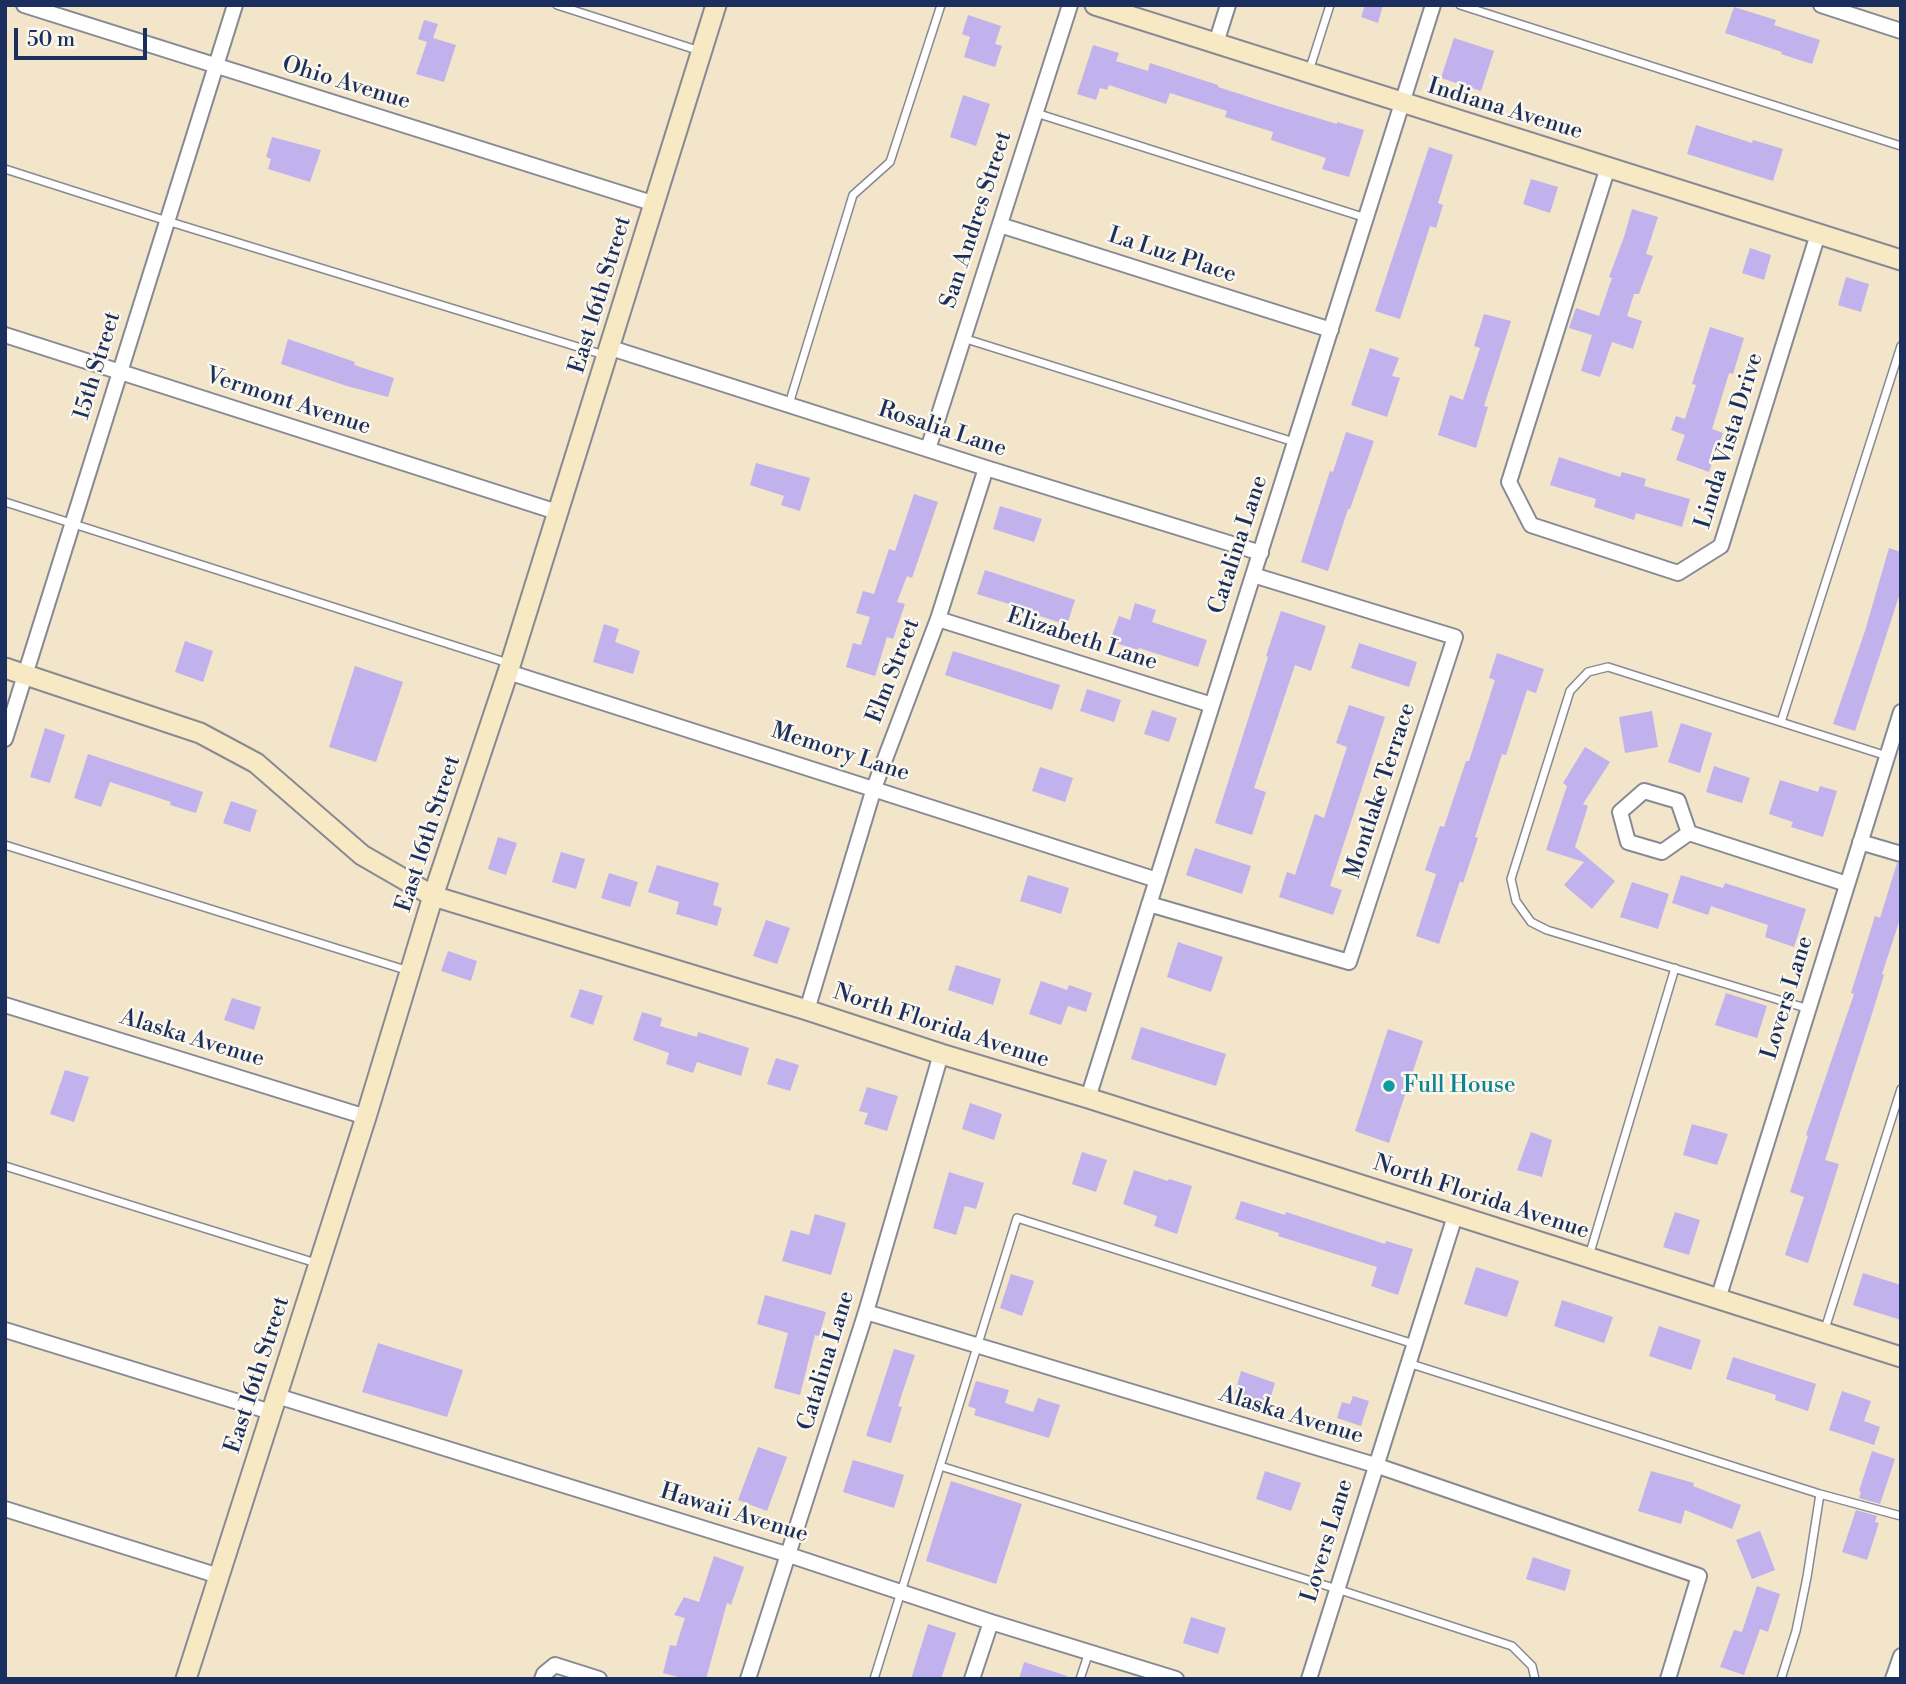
<!DOCTYPE html>
<style>
body{margin:0}
#map{position:relative;width:1906px;height:1684px;overflow:hidden;background:#f3e5ca;font-family:"Libre Bodoni",serif}
canvas{display:block}
.frame{position:absolute;inset:0;border:7px solid #1b2f5e;pointer-events:none}
.scale{position:absolute;left:14px;top:28px;width:133px;height:32px;box-sizing:border-box;border:4px solid #1b2f5e;border-top:0;padding-left:9px;font-size:21px;line-height:24px;white-space:nowrap;color:#1b2f5e;-webkit-text-stroke:5px #fbf7ec;paint-order:stroke}
</style>
<div id="map">
<canvas width="1906" height="1684"></canvas>
<div class="frame"></div>
<div class="scale">50 m</div>
</div>
<script>
const ctx = document.querySelector('canvas').getContext('2d');
ctx.lineJoin = 'round';
function fill(path, color) { ctx.fillStyle = color; ctx.fill(path, 'evenodd'); }
const toPath = rows => new Path2D(rows.map(r => 'M' + r).join(''));
function trace(path, color, width, dash) { ctx.strokeStyle = color; ctx.lineWidth = width; ctx.lineCap = dash ? 'butt' : 'round'; ctx.setLineDash(dash || []); ctx.stroke(path); }
function label(font, color, halo, rows, align = 'center') {
  ctx.font = font + ' "Libre Bodoni",serif'; ctx.lineWidth = 5; ctx.setLineDash([]); ctx.textBaseline = 'middle'; ctx.strokeStyle = halo; ctx.fillStyle = color; for (const [text, x, y, turn = 0] of rows) {
    ctx.save(); ctx.translate(x, y); ctx.rotate((+turn || 0) * Math.PI / 180); ctx.textAlign = isNaN(turn) ? turn : align; if (halo) ctx.strokeText(text, 0, 0); ctx.fillText(text, 0, 0); ctx.restore();
  }
}
const building = toPath([
 [1365,5,1383,5,1378,23,1361,17],
 [1734,7,1776,20,1774,25,1820,40,1812,64,1781,54,1782,52,1725,33],
 [968,15,1001,26,995,44,1002,46,995,67,964,57,970,37,962,34],
 [424,20,438,24,433,38,456,45,444,82,416,74,427,42,418,39],
 [1454,38,1494,51,1481,91,1441,78],
 [1093,45,1119,53,1116,61,1148,71,1150,63,1218,85,1218,87,1271,104,1337,124,1337,122,1364,130,1349,177,1322,169,1326,158,1271,140,1273,132,1225,117,1227,111,1170,93,1166,104,1109,85,1107,90,1100,88,1096,100,1077,94],
 [963,95,990,104,976,146,950,137],
 [1696,125,1752,143,1753,140,1783,149,1773,181,1687,154],
 [272,137,321,150,310,182,268,169,271,159,266,157],
 [1429,147,1453,155,1438,203,1443,205,1436,228,1430,226,1400,319,1375,311],
 [1531,179,1558,187,1550,213,1523,204],
 [1632,209,1658,217,1646,254,1653,256,1639,294,1634,294,1627,316,1642,321,1633,349,1612,342,1600,377,1581,371,1592,335,1569,328,1576,308,1599,316,1612,278,1609,277,1624,237],
 [1750,248,1771,255,1764,280,1742,273],
 [1846,277,1869,284,1861,312,1838,305],
 [1484,314,1511,321,1484,406,1488,407,1476,448,1438,435,1450,395,1463,400,1480,348,1474,346],
 [1710,327,1744,338,1733,374,1729,373,1712,429,1723,433,1709,472,1676,460,1685,435,1671,430,1676,416,1685,419,1696,385,1692,384],
 [288,339,355,362,354,365,394,378,388,397,347,386,281,364],
 [1370,348,1399,358,1392,376,1400,378,1387,417,1351,405],
 [1346,432,1374,441,1350,509,1348,509,1328,571,1301,562,1330,471,1333,472],
 [1559,457,1620,477,1622,472,1646,479,1644,486,1690,499,1682,527,1636,513,1634,520,1594,507,1596,499,1550,485],
 [756,463,810,478,800,511,781,505,784,496,750,485],
 [914,494,938,502,912,578,907,576,897,602,905,604,893,639,887,637,875,676,846,667,853,643,861,645,870,617,856,613,863,591,874,594,889,549,895,551],
 [1000,506,1042,519,1034,542,993,529],
 [1889,548,1901,552,1901,590,1855,731,1833,724,1865,631],
 [985,570,1075,600,1067,625,1037,615,1038,613,977,594],
 [1135,603,1156,610,1152,622,1207,640,1198,667,1139,648,1138,650,1110,641,1119,616,1130,620],
 [1281,611,1326,626,1311,671,1295,665,1254,788,1266,792,1252,835,1215,823,1268,657,1266,656],
 [604,624,619,629,615,642,640,651,633,674,593,662],
 [185,641,213,651,203,682,175,672],
 [1359,643,1417,662,1409,687,1351,668],
 [953,651,1060,685,1052,710,945,675],
 [1497,653,1544,669,1536,693,1527,690,1506,755,1502,754,1475,837,1478,838,1463,883,1460,881,1439,944,1416,936,1436,874,1425,870,1440,826,1444,827,1466,761,1469,761,1495,680,1489,678],
 [355,666,403,682,376,762,329,747],
 [1087,689,1121,700,1114,722,1080,711],
 [1349,705,1385,717,1330,886,1342,890,1333,915,1279,897,1287,872,1295,875,1315,814,1324,818,1347,747,1336,743],
 [1152,710,1177,718,1169,742,1144,734],
 [1652,711,1658,747,1625,753,1619,717],
 [1681,723,1712,733,1700,773,1668,762],
 [45,728,65,735,50,783,30,777],
 [1585,747,1610,762,1583,804,1588,806,1575,847,1615,881,1592,909,1564,885,1584,862,1546,850,1567,786,1563,783],
 [88,754,203,792,196,813,170,805,171,802,110,782,101,807,74,798],
 [1714,766,1750,778,1742,803,1706,792],
 [1040,767,1073,778,1065,802,1032,791],
 [1780,780,1818,792,1820,786,1837,791,1823,837,1791,827,1793,822,1769,814],
 [231,801,257,810,250,832,223,823],
 [498,837,517,843,506,875,488,869],
 [1195,848,1251,866,1242,894,1186,875],
 [561,852,585,859,576,889,552,882],
 [1897,863,1901,863,1901,916,1882,974,1884,975,1871,1017,1825,1160,1839,1164,1808,1263,1785,1255,1804,1197,1790,1192,1808,1136,1806,1135,1854,994,1851,993,1875,916,1880,918],
 [657,865,719,883,713,905,722,908,717,926,676,914,679,902,648,892],
 [609,873,638,882,630,907,601,898],
 [1028,875,1069,888,1061,914,1020,901],
 [1681,875,1723,888,1725,883,1806,909,1794,947,1765,937,1768,925,1711,906,1708,915,1672,903],
 [1632,882,1669,894,1658,929,1620,917],
 [766,920,790,928,777,964,753,956],
 [1178,942,1223,957,1211,992,1167,977],
 [448,951,477,961,471,981,441,971],
 [956,965,1001,979,993,1005,948,990],
 [1041,981,1067,990,1069,985,1092,993,1086,1012,1068,1006,1061,1025,1029,1014],
 [580,989,603,996,593,1025,570,1017],
 [1726,993,1767,1006,1757,1038,1715,1025],
 [232,998,261,1007,254,1030,224,1020],
 [642,1012,662,1018,660,1026,697,1037,698,1032,749,1048,741,1076,697,1062,693,1073,666,1064,669,1053,633,1040],
 [1141,1027,1226,1054,1216,1086,1131,1059],
 [1388,1029,1423,1041,1389,1143,1355,1131],
 [776,1058,799,1065,790,1091,767,1084],
 [65,1070,89,1077,74,1122,50,1114],
 [867,1087,898,1096,887,1131,864,1124,868,1113,859,1111],
 [970,1103,1002,1114,994,1140,962,1129],
 [1692,1124,1728,1134,1717,1165,1683,1155],
 [1531,1132,1552,1140,1542,1177,1517,1170],
 [1082,1152,1107,1160,1096,1192,1072,1184],
 [1134,1170,1168,1181,1169,1179,1192,1186,1177,1234,1154,1226,1157,1216,1123,1204],
 [949,1172,984,1183,976,1209,965,1206,956,1235,933,1228],
 [1241,1201,1285,1215,1286,1212,1385,1244,1386,1241,1413,1249,1398,1295,1371,1286,1377,1267,1278,1236,1279,1233,1235,1219],
 [1675,1212,1700,1220,1689,1255,1663,1247],
 [815,1214,846,1223,831,1275,782,1261,791,1230,809,1235],
 [1476,1267,1519,1281,1507,1317,1464,1304],
 [1863,1273,1901,1285,1901,1320,1853,1305],
 [1011,1274,1034,1281,1022,1316,1000,1308],
 [765,1295,826,1312,819,1336,815,1335,800,1395,774,1388,788,1333,757,1324],
 [1562,1300,1613,1317,1604,1343,1554,1326],
 [1659,1326,1701,1340,1691,1370,1649,1356],
 [378,1343,463,1370,447,1417,362,1392],
 [894,1349,915,1355,898,1406,902,1407,891,1443,866,1436],
 [1733,1357,1816,1384,1808,1411,1775,1400,1776,1395,1726,1379],
 [1241,1371,1275,1383,1269,1403,1235,1393],
 [976,1381,1009,1390,1005,1403,1033,1412,1038,1398,1060,1405,1049,1438,974,1415,976,1409,968,1406],
 [1842,1391,1871,1401,1864,1421,1880,1427,1874,1445,1829,1430],
 [1353,1396,1369,1401,1361,1426,1337,1418,1342,1402,1350,1404],
 [758,1447,787,1457,767,1511,738,1500],
 [1872,1451,1895,1459,1880,1504,1859,1498,1861,1492,1859,1491],
 [853,1460,904,1475,894,1508,843,1492],
 [1265,1471,1301,1483,1291,1511,1256,1499],
 [1651,1471,1694,1483,1693,1486,1741,1505,1732,1529,1685,1510,1681,1524,1638,1511],
 [951,1481,1022,1504,996,1584,926,1561],
 [1856,1510,1877,1516,1875,1522,1879,1523,1867,1560,1842,1552],
 [1760,1531,1775,1570,1752,1579,1736,1540],
 [714,1556,744,1567,731,1605,727,1603,706,1679,686,1679,663,1673,670,1645,676,1646,685,1618,674,1615,684,1597,699,1602],
 [1533,1557,1571,1570,1565,1591,1526,1579],
 [1757,1586,1780,1594,1768,1632,1760,1629,1744,1675,1720,1667,1734,1630,1742,1632],
 [1191,1617,1226,1628,1218,1654,1183,1643],
 [928,1624,956,1633,941,1679,911,1679],
 [1024,1662,1067,1676,1066,1679,1019,1679]
]);
const lane = toPath([
 [557,5,700,51],
 [1460,5,1901,146],
 [1309,71,1330,5],
 [1036,113,1366,218],
 [5,169,167,221,604,355],
 [963,338,1294,442],
 [789,404,853,195,890,162,941,5],
 [5,502,508,663],
 [1781,722,1901,346],
 [5,845,409,971],
 [1809,1009,1547,930,1531,922,1516,901,1511,879,1570,691,1588,672,1608,667,1887,756],
 [5,1166,319,1264],
 [1589,1256,1675,968],
 [1824,1332,1901,1089],
 [1408,1363,1820,1494,1901,1516],
 [940,1466,1337,1589,1512,1646,1532,1666,1535,1679],
 [874,1679,1017,1218,1414,1344],
 [1080,1679,1089,1652],
 [1781,1679,1796,1631,1807,1577,1820,1494]
]);
const street = toPath([
 [24,5,655,204],
 [1821,5,1901,31],
 [1216,43,1228,5],
 [1608,167,1509,482,1531,525,1678,573,1721,546,1818,234],
 [1000,225,1331,330],
 [5,335,557,512],
 [611,348,986,468,1261,553],
 [928,449,1070,5],
 [938,619,1212,705],
 [508,672,1157,880],
 [5,739,235,5],
 [1689,833,1662,852,1628,842,1620,812,1644,791,1678,801,1689,833,1847,884],
 [1860,842,1901,854],
 [1149,904,1349,962,1455,637,1253,575],
 [5,1005,366,1117],
 [807,1010,874,788,938,619,986,468],
 [1088,1098,1433,5],
 [1718,1299,1901,712],
 [866,1312,1375,1465,1699,1576,1668,1679],
 [5,1330,271,1412],
 [277,1396,789,1555,991,1622,1176,1679],
 [5,1509,219,1576],
 [542,1679,544,1674,555,1665,599,1679],
 [748,1679,866,1312,941,1054],
 [972,1679,991,1622],
 [1309,1679,1455,1216],
 [1893,1679,1901,1656]
]);
const secondary = toPath([
 [1095,5,1901,260],
 [5,668,200,733,256,763,362,855,433,896,807,1010,941,1054,1088,1098,1901,1357],
 [186,1679,366,1117,433,896,508,672,716,5]
]);
const markers = [
 [1389,1086,7,"#0f9aa8"]
];
const streetNames = [
 ["Ohio Avenue",346,84,17],
 ["Indiana Avenue",1505,110,17],
 ["San Andres Street",977,220,-72],
 ["La Luz Place",1172,256,18],
 ["East 16th Street",601,295,-73],
 ["15th Street",98,366,-73],
 ["Vermont Avenue",288,402,18],
 ["Rosalia Lane",942,430,18],
 ["Linda Vista Drive",1730,441,-73],
 ["Catalina Lane",1239,545,-72],
 ["Elizabeth Lane",1082,640,18],
 ["Elm Street",894,671,-69],
 ["Memory Lane",840,753,18],
 ["Montlake Terrace",1381,791,-72],
 ["East 16th Street",429,834,-72],
 ["Lovers Lane",1788,998,-73],
 ["North Florida Avenue",941,1027,18],
 ["Alaska Avenue",192,1039,17],
 ["North Florida Avenue",1481,1198,18],
 ["Catalina Lane",827,1361,-73],
 ["East 16th Street",258,1375,-72],
 ["Alaska Avenue",1291,1416,17],
 ["Hawaii Avenue",734,1514,17],
 ["Lovers Lane",1328,1541,-73]
];
const cultureNames = [
 ["Full House",1403,1086]
];
fill(building, '#c1b1ec');
trace(lane, '#878a94', 10);
trace(street, '#878a94', 18);
trace(secondary, '#878a94', 23);
trace(lane, '#fff', 7);
trace(street, '#fff', 14);
trace(secondary, '#f7e9c3', 19);
for (const [x, y, r, color] of markers) { const dot = new Path2D(); dot.arc(x, y, r, 0, 2 * Math.PI); ctx.fillStyle = color; ctx.fill(dot); trace(dot, '#fbf7ec', 2.5); }
label('23px', '#1b2f5e', '#fbf7ec', streetNames);
label('23px', '#0d838f', '#fbf7ec', cultureNames, 'left');
</script>
